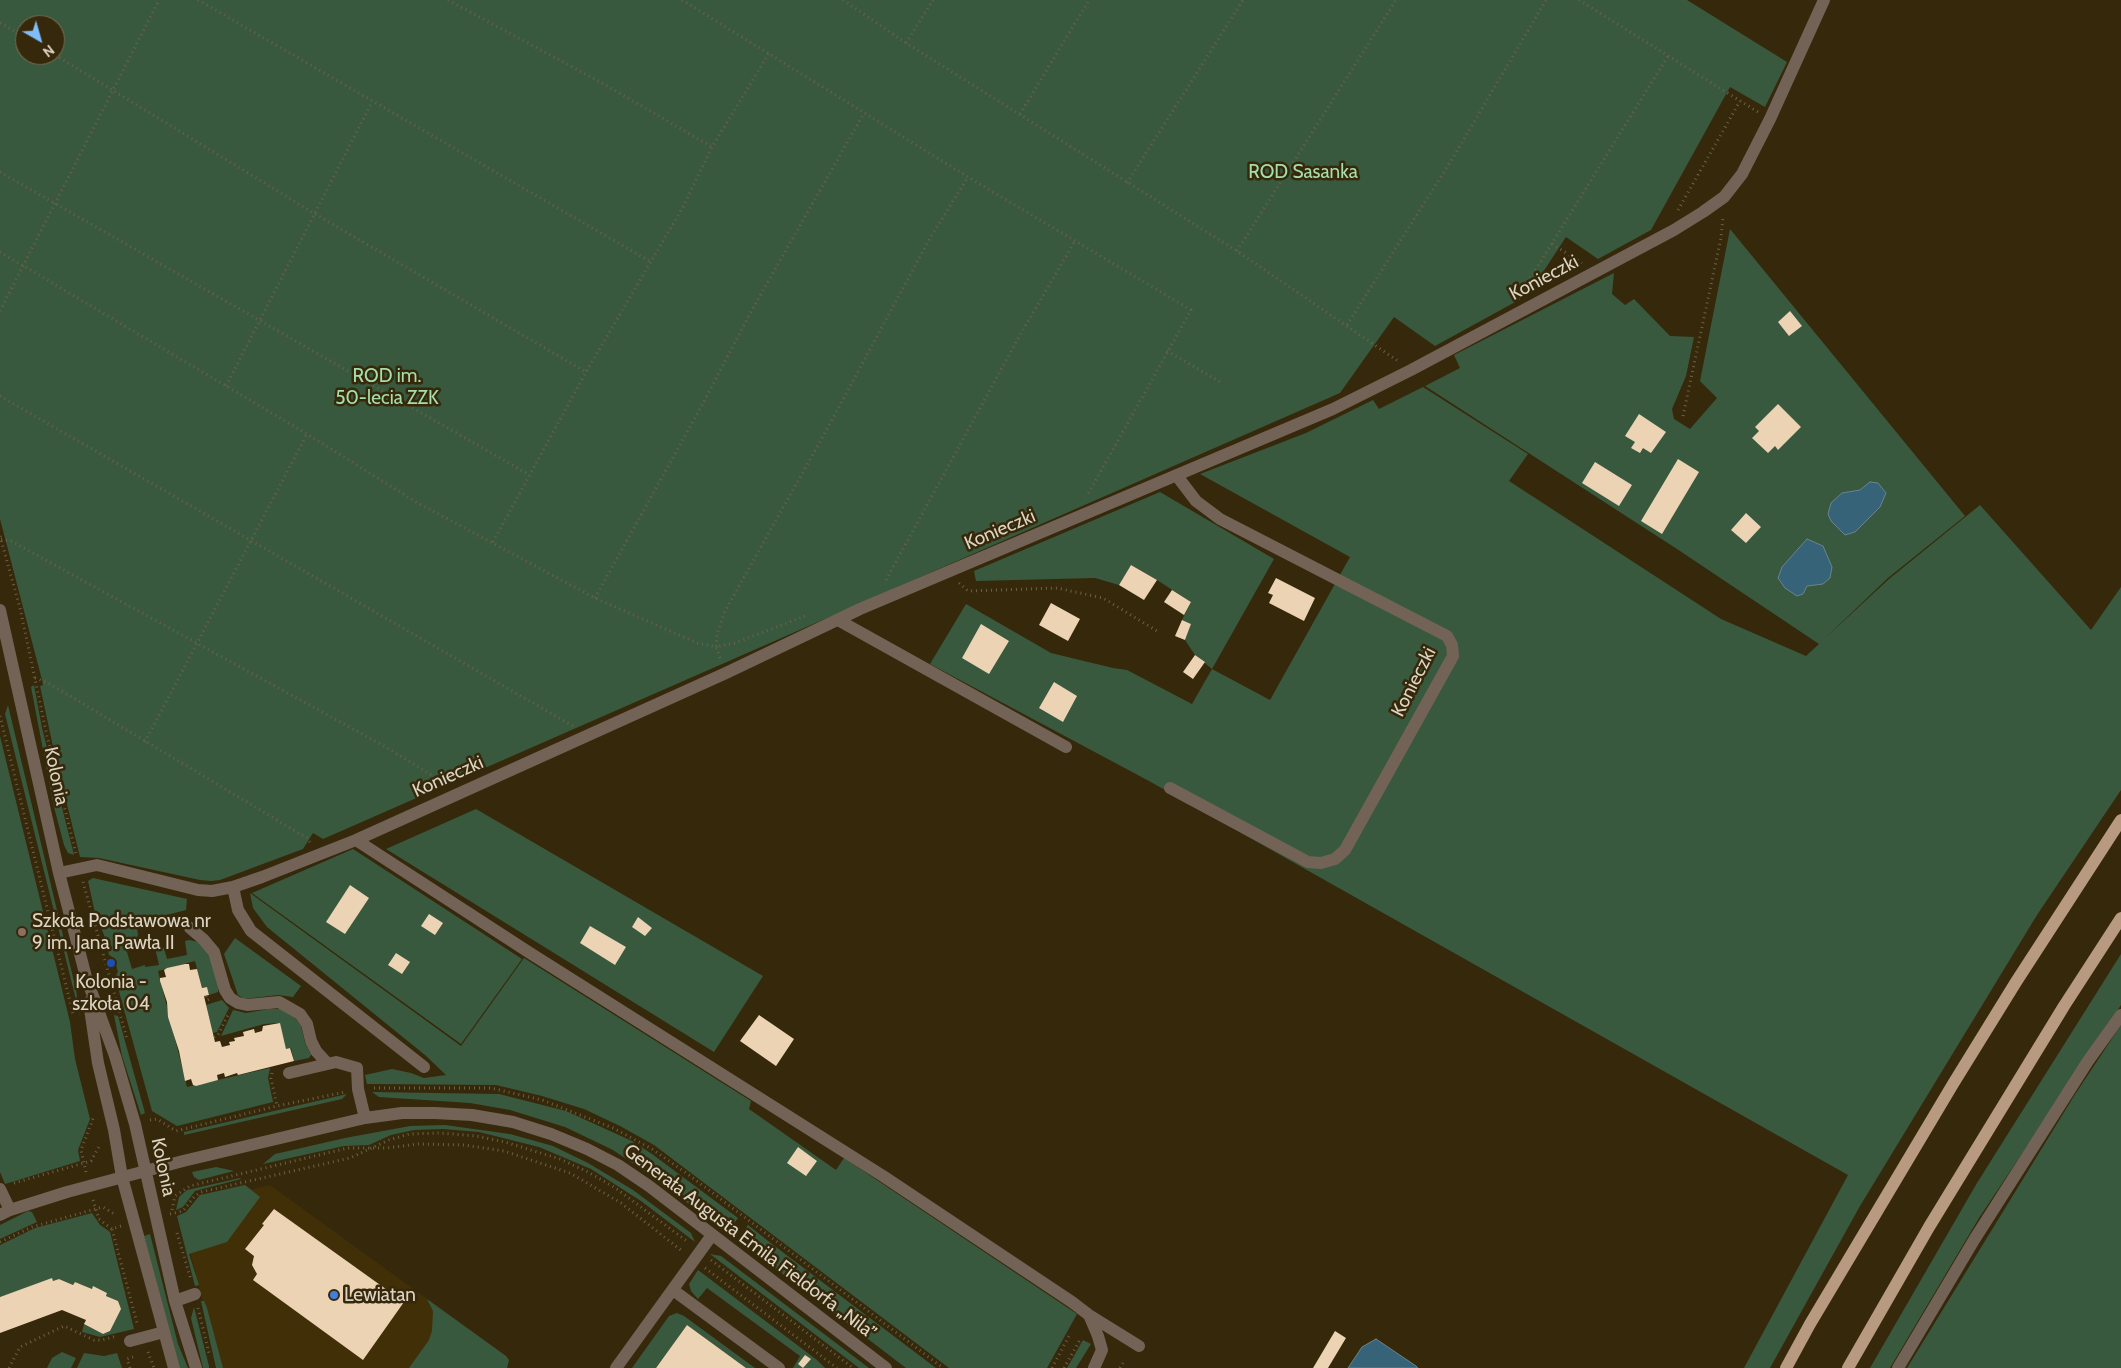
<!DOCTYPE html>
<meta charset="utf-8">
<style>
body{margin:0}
#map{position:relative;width:2121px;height:1368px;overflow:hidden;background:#36280a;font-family:Cabin,sans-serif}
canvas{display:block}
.north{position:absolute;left:15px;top:15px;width:50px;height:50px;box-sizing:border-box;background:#36280a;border:1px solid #796d54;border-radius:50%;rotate:142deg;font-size:14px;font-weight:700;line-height:20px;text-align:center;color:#ddd4c4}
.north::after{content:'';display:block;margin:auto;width:18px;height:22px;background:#81bdfa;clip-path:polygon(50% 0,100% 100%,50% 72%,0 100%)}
</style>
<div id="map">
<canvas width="2121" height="1368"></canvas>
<div class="north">N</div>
</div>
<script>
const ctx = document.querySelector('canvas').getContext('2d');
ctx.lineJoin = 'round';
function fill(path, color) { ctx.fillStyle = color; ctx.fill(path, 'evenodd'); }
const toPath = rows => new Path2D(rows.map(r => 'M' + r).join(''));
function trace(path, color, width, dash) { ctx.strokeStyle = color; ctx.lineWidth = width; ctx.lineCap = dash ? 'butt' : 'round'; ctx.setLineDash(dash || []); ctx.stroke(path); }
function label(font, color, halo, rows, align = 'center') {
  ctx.font = font + ' Cabin,sans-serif'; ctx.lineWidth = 5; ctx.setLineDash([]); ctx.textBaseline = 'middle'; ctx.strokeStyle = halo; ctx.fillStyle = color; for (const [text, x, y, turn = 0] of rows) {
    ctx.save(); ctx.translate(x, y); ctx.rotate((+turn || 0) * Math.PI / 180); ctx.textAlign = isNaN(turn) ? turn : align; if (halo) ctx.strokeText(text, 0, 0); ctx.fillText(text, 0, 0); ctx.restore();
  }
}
const built = toPath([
 [270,1185,506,1356,498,1368,220,1368,190,1252,205,1201]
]);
const green = toPath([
 [0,0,1687,0,1787,62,1765,107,1730,87,1651,230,1598,259,1566,237,1528,295,1435,346,1394,317,1340,393,323,839,313,833,303,849,220,880,211,881,200,880,99,858,80,857,55,756,40,686,43,685,42,680,0,519],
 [25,25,55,25,55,55,25,55],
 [1730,229,1965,516,1888,578,1822,641,1889,579,1980,505,2091,630,2121,587,2121,790,2037,915,1860,1206,1770,1368,1744,1368,1848,1175,1149,781,930,664,966,604,1051,653,1113,668,1127,670,1192,704,1212,669,1195,655,1185,640,1191,624,1182,620,1191,602,1157,580,1131,565,1119,585,1095,578,976,581,974,571,1160,492,1274,559,1212,669,1270,700,1350,557,1200,474,1306,433,1373,400,1379,409,1423,387,1528,454,1509,481,1721,619,1806,656,1819,644,1677,549,1425,386,1460,368,1454,355,1614,273,1612,294,1625,305,1634,299,1670,336,1694,337,1686,376,1672,409,1674,419,1690,429,1717,398,1700,381],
 [34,685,42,728,74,855,68,853,64,845,54,807,31,687],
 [8,705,76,990,80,1016,5,714],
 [0,736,70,1022,75,1059,90,1119,78,1150,80,1161,5,1184,0,1172],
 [476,809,763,976,714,1052,386,849],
 [353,849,522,959,461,1044,252,893],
 [93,878,187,899,186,910,136,923,138,934,137,938,124,942,132,969,145,965,145,967,159,965,156,952,159,947,164,948,167,959,187,955,185,941,189,940,199,942,211,957,219,987,218,992,209,995,207,987,202,988,195,961,158,971,187,1087,270,1068,268,1078,273,1102,177,1126,152,1111,115,977,118,972,114,958,109,955,104,935,95,913,88,881],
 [250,893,461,1046,524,958,751,1101,749,1109,836,1170,844,1158,1077,1314,1047,1368,949,1368,654,1145,620,1126,584,1109,542,1096,496,1085,367,1084,365,1075,392,1069,411,1073,424,1078,446,1075,425,1055,267,927,253,908],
 [235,938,301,986,293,997,278,995,244,999,238,995,224,954],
 [2121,954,2121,1005,1979,1218,1890,1368,1870,1368,1977,1183],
 [222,1000,229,1008,217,1032,213,1033,206,1005],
 [269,1009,280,1009,295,1018,301,1026,305,1043,311,1055,309,1058,294,1061,291,1048,286,1049,279,1023,264,1024,221,1036,233,1010,246,1013],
 [114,1015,118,1016,145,1113,141,1115,122,1056],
 [2121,1025,2121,1368,1907,1368,2074,1096],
 [372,1092,499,1094,566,1111,632,1141,652,1154,738,1218,731,1227,723,1230,656,1179,613,1150,565,1127,510,1110,470,1103,379,1097],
 [347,1094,342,1099,184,1135,184,1132],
 [445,1125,510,1134,553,1146,588,1163,633,1190,691,1233,695,1242,641,1201,591,1169,539,1147,479,1132,443,1129,414,1130,391,1135,369,1145,344,1146,263,1164,275,1154,345,1138,410,1126],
 [216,1167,234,1171,199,1180,194,1177,192,1172],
 [240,1178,241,1179,195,1191,183,1207,176,1210,179,1197,187,1190],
 [245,1185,260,1197,227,1242,189,1254,199,1285,195,1286,177,1216,186,1212,200,1195],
 [28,1211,32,1212,37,1222,0,1239,0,1225],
 [92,1213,100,1225,110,1232,134,1329,100,1337,82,1332,84,1324,103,1334,110,1331,120,1309,118,1301,106,1296,107,1293,93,1287,92,1289,75,1282,73,1285,59,1279,53,1281,52,1279,0,1297,0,1245,35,1228],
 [748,1225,772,1244,936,1368,906,1368,742,1243,740,1238,741,1234],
 [150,1234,178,1344,188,1368,180,1368,144,1236],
 [710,1254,721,1256,869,1368,859,1368],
 [698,1270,817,1360,825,1368,793,1368,800,1356,707,1288,698,1299,691,1291,689,1284],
 [427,1299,506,1356,509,1360,507,1368,409,1368,429,1340,432,1331,433,1311],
 [201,1301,204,1301,207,1308,223,1368,216,1368],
 [194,1307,209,1366,209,1368,203,1368,191,1318],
 [677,1313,684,1316,755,1368,746,1368,687,1325,656,1368,632,1368,669,1316],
 [1083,1340,1091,1344,1076,1368,1067,1368],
 [62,1352,76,1358,71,1368,47,1368,52,1358],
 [84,1353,104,1356,117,1353,122,1368,77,1368]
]);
const water = toPath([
 [1870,482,1878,483,1886,493,1880,507,1855,532,1845,535,1831,521,1828,514,1831,503,1842,493,1860,490,1870,482],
 [1807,539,1823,546,1832,567,1830,578,1823,584,1807,586,1803,594,1797,596,1785,588,1778,578,1782,567,1807,539],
 [1376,1339,1416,1366,1418,1368,1348,1368,1362,1347,1376,1339]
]);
const building = toPath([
 [1790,311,1802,326,1789,336,1778,322],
 [1778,404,1801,427,1778,450,1775,446,1768,453,1752,438,1759,431,1755,427],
 [1639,414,1666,432,1651,453,1643,448,1640,453,1631,448,1635,442,1625,436],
 [1678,459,1699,472,1662,534,1641,521],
 [1595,462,1632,485,1619,506,1582,483],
 [1746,513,1761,527,1746,543,1731,530],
 [1131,565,1157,580,1144,600,1119,585],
 [1276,578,1315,598,1304,621,1269,603,1273,595,1268,593],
 [1172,590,1191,602,1184,615,1164,602],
 [1051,603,1080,619,1068,641,1039,625],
 [1182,620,1191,624,1185,640,1175,636],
 [981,624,1009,641,989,674,962,658],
 [1195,655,1205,662,1193,679,1183,672],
 [1054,682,1077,696,1063,722,1039,708],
 [350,885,369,898,345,934,326,922],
 [429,914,443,923,435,935,421,926],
 [638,917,652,928,645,936,632,927],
 [590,926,626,947,615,965,580,943],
 [396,953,410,962,402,974,388,965],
 [185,964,189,964,190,970,197,969,202,988,207,987,209,995,204,996,215,1042,220,1041,222,1047,230,1045,229,1042,235,1041,234,1038,244,1036,243,1032,254,1029,255,1033,262,1031,263,1026,280,1023,286,1049,290,1048,294,1061,238,1075,237,1073,225,1077,224,1073,217,1075,218,1080,196,1086,193,1085,191,1079,185,1081,179,1051,168,1017,167,1002,160,981,160,978,166,977,164,970,167,968],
 [759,1015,794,1039,776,1066,740,1041],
 [798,1147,817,1161,806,1176,787,1163],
 [274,1209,404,1302,363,1360,253,1280,257,1274,252,1265,254,1256,245,1249,264,1225,262,1224],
 [52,1278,53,1281,59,1279,73,1285,75,1282,92,1289,93,1286,107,1293,106,1296,118,1301,121,1309,110,1331,103,1334,84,1324,86,1320,62,1310,0,1333,0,1297],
 [687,1325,746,1368,656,1368],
 [1335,1331,1346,1338,1328,1368,1313,1368],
 [805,1355,811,1359,803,1368,798,1364]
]);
const path = toPath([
 [198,0,651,262],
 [448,0,602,83,712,147],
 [682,0,968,177,1191,310,1088,494],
 [843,0,906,43,1237,251,1398,361],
 [1579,0,1758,112],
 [0,23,25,37],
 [906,43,933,0],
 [55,55,315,214,586,372],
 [1020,114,1089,0],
 [0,172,528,474],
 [1127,183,1243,0],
 [1678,210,1740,101],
 [1552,244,1582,263],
 [1237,251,1396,0],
 [0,252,307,434,416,502,595,598,697,643,716,647,720,658],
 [1525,287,1668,56],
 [0,311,159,0],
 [1347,325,1454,156,1546,0],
 [1167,351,1222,383],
 [226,386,372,102],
 [0,396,573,726],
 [1683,416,1721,238,1723,217],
 [0,536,20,608,47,736,76,854],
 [1,539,11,541,384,746,446,784],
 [493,542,586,372,683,207,712,147,769,53],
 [886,580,1020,335,1075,241],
 [959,583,968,591,1057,588,1103,598,1157,631],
 [595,598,701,407,753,308,864,113],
 [805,616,735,643,716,647,717,634,725,611,826,431,930,238,968,177],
 [35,678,50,684,307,838,310,842],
 [0,716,73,1014],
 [145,742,307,434],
 [83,882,127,1039],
 [206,996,207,1000,212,998],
 [214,1037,218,1035,229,1013],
 [272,1073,271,1078,277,1106],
 [374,1088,491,1088,542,1100,613,1128,652,1149,689,1175,943,1368],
 [150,1120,157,1119,176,1131,277,1106,345,1092],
 [86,1172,81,1150,94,1116],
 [14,1183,91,1161,100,1145],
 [93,1200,99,1219,112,1229],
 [172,1210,175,1196,190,1186,348,1148,387,1148,418,1144,464,1145,504,1151,570,1173,621,1203,682,1251],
 [170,1214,183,1211,194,1197,201,1192,350,1158,389,1140,409,1134,441,1133,476,1136,505,1142,560,1159,588,1172,614,1187,688,1242],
 [121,1226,112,1229,137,1323],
 [177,1233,191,1280],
 [0,1242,32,1227,95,1209,103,1207,116,1215],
 [711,1260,853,1368],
 [705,1268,837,1368],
 [198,1308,209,1353],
 [148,1352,154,1368],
 [9,1368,20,1347,64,1326,94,1340,102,1340,117,1336],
 [130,1368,127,1359,133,1357],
 [1052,1368,1070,1334],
 [1064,1368,1081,1338],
 [1120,1368,1123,1363]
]);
const minor = toPath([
 [0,610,59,873,86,977,115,1056,135,1124,175,1301,196,1368],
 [838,620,1066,747],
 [1170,788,1308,862,1321,863,1335,859,1345,850,1453,656,1452,645,1447,636,1220,519,1196,501,1177,476],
 [356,840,530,953,883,1176,1072,1302,1089,1315,1139,1346],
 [59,873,97,865,198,890,212,891,233,887,262,877,356,840,726,673,860,609,1333,409,1411,370,1674,230,1703,212,1724,197,1742,174,1770,119,1824,0],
 [233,887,238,910,251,931,424,1067],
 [190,928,203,939,214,952,225,990,230,998,238,1003,247,1005,279,1002,300,1014,307,1024,311,1041,316,1051,327,1063],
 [89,1002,98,1063,114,1130,122,1177,174,1368],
 [289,1073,336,1062,357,1068,358,1089,365,1118],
 [0,1189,10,1210],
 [0,1215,10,1210,67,1192,183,1161,365,1118,402,1113,435,1113,472,1115,513,1122,551,1134,587,1149,618,1165,649,1186,886,1368],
 [673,1290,779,1368],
 [175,1301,195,1294],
 [1089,1315,1098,1336,1102,1350,1094,1368],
 [130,1341,164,1332],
 [616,1368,712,1235],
 [1898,1368,1974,1240,2088,1061,2121,1015]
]);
const major = toPath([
 [1786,1368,1810,1324,1953,1084,2016,982,2121,820],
 [1848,1368,1929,1227,2064,1006,2121,918]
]);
const markers = [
 [22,932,5,"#8d6e63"],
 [111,963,5,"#1a4fb4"],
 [334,1295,5,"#3f7fe0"]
];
const parkNames = [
 ["ROD Sasanka",1303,172],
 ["ROD im.",387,376],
 ["50-lecia ZZK",387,398]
];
const streetNames = [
 ["Konieczki",1544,278,-28],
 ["Konieczki",1000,530,-23],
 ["Konieczki",1414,682,-63],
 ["Kolonia",56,776,78],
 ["Konieczki",448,777,-24],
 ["Kolonia",163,1167,78],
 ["Generała Augusta Emila Fieldorfa „Nila”",750,1242,37]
];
const poiNames = [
 ["Szkoła Podstawowa nr",32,921],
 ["9 im. Jana Pawła II",32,943],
 ["Kolonia -",111,982,"center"],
 ["szkoła 04",111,1004,"center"],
 ["Lewiatan",344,1295]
];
fill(built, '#412f08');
fill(green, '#39593e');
fill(water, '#366378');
trace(water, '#68858f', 1);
fill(building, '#ebd3b4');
trace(path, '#6d6147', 3, [1, 4]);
trace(minor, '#726356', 12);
trace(major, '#b89a80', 12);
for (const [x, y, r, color] of markers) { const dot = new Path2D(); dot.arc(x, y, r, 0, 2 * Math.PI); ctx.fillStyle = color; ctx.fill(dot); trace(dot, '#36280a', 2); }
label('19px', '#a4deac', '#36280a', parkNames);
label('19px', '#ddd4c4', '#36280a', streetNames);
label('19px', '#ddd4c4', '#36280a', poiNames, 'left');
</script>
